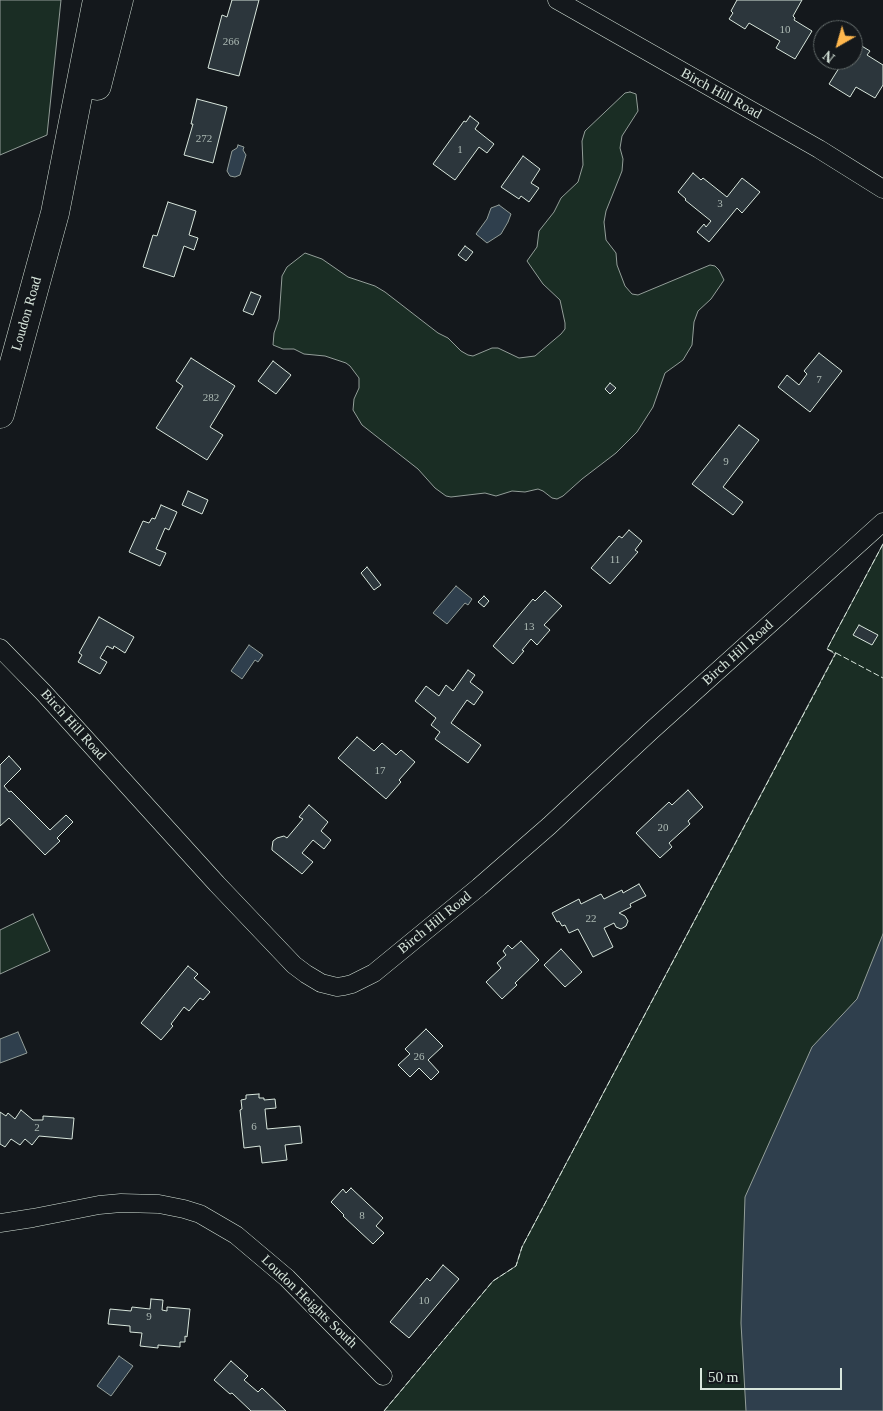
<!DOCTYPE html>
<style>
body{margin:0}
#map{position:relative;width:883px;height:1411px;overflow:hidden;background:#14181c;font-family:Georgia,serif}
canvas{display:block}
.north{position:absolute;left:813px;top:20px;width:50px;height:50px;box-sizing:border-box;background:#14181c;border:1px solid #626a69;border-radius:50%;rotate:218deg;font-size:14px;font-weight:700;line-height:20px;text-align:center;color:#d8e6dc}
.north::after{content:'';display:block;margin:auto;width:18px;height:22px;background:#ffb74d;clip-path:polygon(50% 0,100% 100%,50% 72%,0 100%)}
.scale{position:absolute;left:700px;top:1368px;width:142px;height:22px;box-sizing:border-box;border:2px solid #d8e6dc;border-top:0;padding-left:6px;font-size:15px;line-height:18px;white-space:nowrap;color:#d8e6dc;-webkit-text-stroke:4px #14181c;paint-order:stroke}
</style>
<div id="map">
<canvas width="883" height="1411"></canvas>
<div class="north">N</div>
<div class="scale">50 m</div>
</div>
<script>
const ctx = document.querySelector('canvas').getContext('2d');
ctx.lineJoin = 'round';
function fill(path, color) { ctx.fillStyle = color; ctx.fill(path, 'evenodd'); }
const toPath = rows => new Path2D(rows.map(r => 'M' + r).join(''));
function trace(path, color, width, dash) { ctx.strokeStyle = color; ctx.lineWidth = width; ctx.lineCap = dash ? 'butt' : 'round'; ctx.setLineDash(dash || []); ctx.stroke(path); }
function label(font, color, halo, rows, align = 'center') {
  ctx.font = font + ' Georgia,serif'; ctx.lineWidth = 4; ctx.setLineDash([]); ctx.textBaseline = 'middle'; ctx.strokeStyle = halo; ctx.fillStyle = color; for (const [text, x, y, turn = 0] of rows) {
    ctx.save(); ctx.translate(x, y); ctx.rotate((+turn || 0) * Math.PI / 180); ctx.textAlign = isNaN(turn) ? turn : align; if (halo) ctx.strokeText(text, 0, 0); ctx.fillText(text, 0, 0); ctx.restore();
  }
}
const green = toPath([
 [0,0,61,0,47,135,0,155,0,0],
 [630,92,636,94,638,111,622,136,620,148,623,159,622,171,606,211,604,222,606,240,616,253,617,265,625,286,632,294,638,295,710,265,715,266,719,270,724,280,711,299,698,311,694,322,692,345,683,360,665,373,653,407,637,432,616,453,582,479,563,496,557,499,552,498,543,491,538,489,525,492,512,491,496,496,485,493,451,497,446,496,435,488,418,469,362,425,353,410,354,399,359,388,359,378,350,366,346,363,325,356,304,354,294,349,283,349,273,345,274,333,279,319,282,276,287,267,305,253,322,259,348,277,375,286,385,292,438,333,448,338,461,351,468,355,473,356,492,348,498,348,519,358,535,356,561,334,565,329,565,323,560,300,543,284,527,261,537,247,539,231,554,212,561,198,578,182,583,165,582,141,585,131,625,93,630,92],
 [883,544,883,1411,384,1411,493,1281,516,1266,522,1247,835,654,827,649,883,544],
 [33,914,50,951,0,974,0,930,33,914]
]);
const water = toPath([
 [238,145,244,147,243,150,246,155,240,175,235,177,230,176,227,171,232,151,237,148,238,145],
 [499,205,511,214,508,222,501,234,487,243,476,234,487,219,491,208,499,205],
 [456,586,472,599,468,605,465,603,447,624,433,613,456,586],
 [249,645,263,655,258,662,255,660,242,679,231,671,249,645],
 [883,934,883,1411,746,1411,741,1323,745,1197,812,1047,857,999,883,934],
 [18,1032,27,1053,0,1063,0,1039,18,1032],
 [119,1356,133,1366,111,1396,97,1386,119,1356]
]);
const building = toPath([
 [232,0,259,0,239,76,208,68,222,15,227,17,232,0],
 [737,0,802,0,793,16,795,18,794,20,812,31,795,59,776,48,780,41,749,23,745,29,729,19,733,13,731,11,737,0],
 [855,42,870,51,867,55,883,65,883,85,875,98,856,87,850,97,829,84,844,60,853,60,853,45,855,42],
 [197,99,227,107,213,163,184,155,193,124,191,124,197,99],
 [470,116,479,123,475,129,494,144,487,153,479,147,455,180,433,164,464,121,466,122,470,116],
 [523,156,540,169,531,183,539,188,529,202,521,196,519,199,501,187,523,156],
 [693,173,701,180,703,178,727,197,742,178,760,192,742,213,737,208,709,242,697,232,704,224,706,227,711,221,685,200,686,199,678,192,693,173],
 [168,202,196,211,189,235,198,238,194,250,184,246,174,277,143,267,153,235,157,236,168,202],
 [465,246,473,252,466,261,458,255,465,246],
 [251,292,261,296,253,315,243,311,251,292],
 [819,353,842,371,810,412,778,387,787,375,799,385,807,374,804,371,819,353],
 [191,358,235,386,210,427,223,435,207,460,156,428,183,386,176,381,191,358],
 [273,361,291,375,276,394,258,381,273,361],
 [610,383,616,388,610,394,605,389,610,383],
 [739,425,759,440,723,487,743,502,733,515,692,484,739,425],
 [188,491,208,500,202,514,182,505,188,491],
 [161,505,177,512,169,530,165,528,156,549,166,553,160,566,129,552,143,521,149,523,152,518,155,519,161,505],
 [629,530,642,541,635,550,638,552,610,584,591,568,619,536,622,538,629,530],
 [367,567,381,585,374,590,361,573,367,567],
 [545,591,562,606,544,625,550,630,537,645,531,639,522,650,524,651,513,664,493,646,533,599,535,601,545,591],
 [484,596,489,601,484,607,478,602,484,596],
 [99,617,134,637,125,653,114,646,113,649,107,646,100,658,107,662,100,674,78,662,82,655,79,653,99,617],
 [859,625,878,635,872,645,853,635,859,625],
 [468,670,475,675,470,682,483,692,474,705,467,700,451,723,481,745,468,763,435,739,440,732,431,725,436,718,415,701,426,686,439,696,446,685,453,691,468,670],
 [357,737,374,751,382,743,396,755,401,750,415,762,399,780,401,782,386,799,338,758,357,737],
 [9,756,21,769,4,786,9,792,11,791,50,830,66,815,73,822,57,838,60,841,45,855,9,818,0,826,0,765,9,756],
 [688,790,703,807,688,821,690,824,669,843,672,847,660,858,636,833,669,802,672,805,688,790],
 [309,805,328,822,321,831,331,840,324,849,313,840,302,853,313,862,302,874,272,850,272,848,273,841,277,838,284,836,287,838,303,819,299,817,309,805],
 [639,884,646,896,630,904,631,907,619,913,625,916,628,921,626,926,621,929,616,927,614,923,604,928,613,947,593,957,578,929,569,933,565,925,562,926,559,921,557,922,552,913,579,899,581,904,601,894,604,899,622,890,623,893,639,884],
 [521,941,539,960,515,983,517,985,502,999,486,982,501,968,497,963,506,955,503,951,508,945,512,949,521,941],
 [561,949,582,972,565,987,544,965,561,949],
 [188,966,198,974,194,978,210,992,203,1000,200,998,189,1011,184,1007,171,1024,173,1026,161,1040,141,1023,188,966],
 [426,1029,443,1046,428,1060,439,1072,431,1080,419,1068,410,1077,398,1065,410,1054,405,1049,426,1029],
 [259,1094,259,1098,264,1098,264,1100,275,1099,276,1108,265,1109,267,1129,300,1126,302,1143,285,1145,287,1160,262,1163,260,1146,244,1148,240,1110,242,1109,241,1100,246,1099,246,1095,259,1094],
 [21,1110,33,1120,43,1120,43,1116,74,1118,72,1139,39,1136,32,1145,25,1139,20,1145,11,1139,5,1147,0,1144,0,1112,6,1116,8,1113,15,1119,21,1110],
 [351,1188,383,1218,376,1226,384,1233,373,1244,343,1216,344,1215,331,1202,343,1189,346,1193,351,1188],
 [443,1265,459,1279,409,1338,390,1322,427,1278,430,1281,443,1265],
 [151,1299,163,1300,162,1310,167,1311,167,1307,190,1309,187,1337,185,1336,185,1342,180,1342,180,1347,158,1345,158,1348,140,1346,142,1333,130,1332,130,1326,108,1324,110,1309,131,1311,132,1307,150,1309,151,1299],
 [231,1361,248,1376,244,1380,258,1392,262,1388,286,1411,251,1411,232,1393,230,1394,214,1380,231,1361]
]);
const street = toPath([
 [557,0,819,149,883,189],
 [0,648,43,692,217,884,294,965,306,974,321,983,337,987,344,986,352,984,374,973,479,887,549,826,651,731,883,522],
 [0,1223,33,1218,99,1205,121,1203,159,1204,184,1209,200,1214,236,1235,287,1278,383,1376]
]);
const primary = toPath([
 [97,86,119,0],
 [0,414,55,213,97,0]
]);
const fence = toPath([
 [836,653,883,678],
 [384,1411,493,1281,516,1266,522,1247,836,653,827,649,883,544]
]);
const numberNames = [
 ["10",785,30],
 ["266",231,42],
 ["272",204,139],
 ["1",460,150],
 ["3",720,204],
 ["7",819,380],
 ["282",211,398],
 ["9",726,462],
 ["11",615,560],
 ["13",529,627],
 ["17",380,771],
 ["20",663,828],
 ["22",591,919],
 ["26",419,1057],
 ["6",254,1127],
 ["2",37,1128],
 ["8",362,1216],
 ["10",424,1301],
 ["9",149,1317]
];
const streetNames = [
 ["Birch Hill Road",721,94,29],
 ["Loudon Road",27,314,-74],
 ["Birch Hill Road",738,653,-42],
 ["Birch Hill Road",73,725,48],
 ["Birch Hill Road",435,923,-39],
 ["Loudon Heights South",309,1302,44]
];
fill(green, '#1a2d24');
trace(green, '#939e99', 1);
fill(water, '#2f3f4d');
trace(water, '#939e99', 1);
fill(building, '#2c363c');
trace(building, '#d8e6dc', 1);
trace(street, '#d8e6dc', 19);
trace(primary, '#d8e6dc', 29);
trace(street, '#14181c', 18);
trace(primary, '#14181c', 28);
trace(fence, '#d8e6dc', 1, [6, 2.5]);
label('11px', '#adbab4', null, numberNames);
label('14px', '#d8e6dc', '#14181c', streetNames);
</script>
